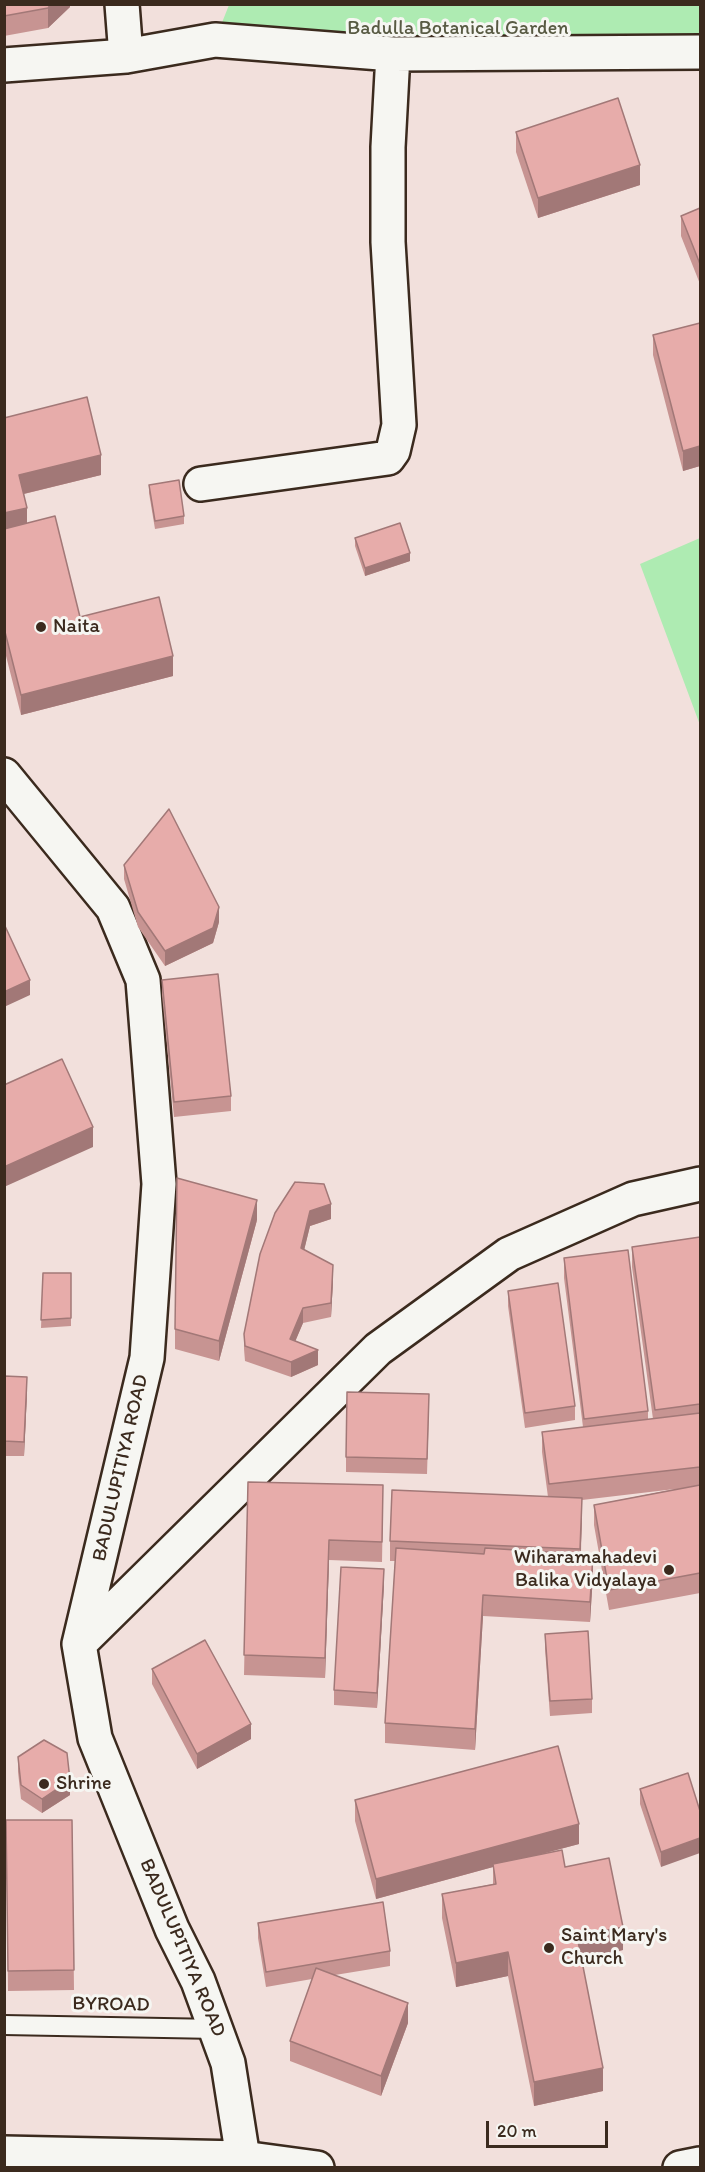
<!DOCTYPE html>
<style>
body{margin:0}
#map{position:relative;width:705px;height:2172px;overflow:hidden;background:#f2e0dc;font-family:Itim,sans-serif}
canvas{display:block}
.frame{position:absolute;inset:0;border:6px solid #3b2a1e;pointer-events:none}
.scale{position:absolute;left:486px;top:2121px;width:122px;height:27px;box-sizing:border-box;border:3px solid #3b2a1e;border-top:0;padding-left:8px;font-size:18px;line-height:21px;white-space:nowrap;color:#3b2a1e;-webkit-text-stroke:4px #f6f6f2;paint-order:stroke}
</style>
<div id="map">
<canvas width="705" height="2172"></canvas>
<div class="frame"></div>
<div class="scale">20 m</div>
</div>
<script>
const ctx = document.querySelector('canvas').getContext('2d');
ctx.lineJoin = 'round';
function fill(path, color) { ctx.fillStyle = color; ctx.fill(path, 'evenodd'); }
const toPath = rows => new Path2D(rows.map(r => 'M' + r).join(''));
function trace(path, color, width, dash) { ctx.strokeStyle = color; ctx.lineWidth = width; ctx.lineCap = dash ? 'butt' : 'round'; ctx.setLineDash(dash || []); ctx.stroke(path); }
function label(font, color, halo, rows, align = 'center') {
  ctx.font = font + ' Itim,sans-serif'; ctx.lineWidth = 6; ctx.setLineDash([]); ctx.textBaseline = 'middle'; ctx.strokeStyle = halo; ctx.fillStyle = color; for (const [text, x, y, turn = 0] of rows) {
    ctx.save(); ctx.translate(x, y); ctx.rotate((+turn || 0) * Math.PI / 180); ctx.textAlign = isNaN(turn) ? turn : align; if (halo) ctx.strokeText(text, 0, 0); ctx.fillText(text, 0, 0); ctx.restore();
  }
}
const green = toPath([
 [229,5,700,5,700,52,215,40],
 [700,538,700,725,640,564]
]);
const service = toPath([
 [4,2025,217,2029]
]);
const minor = toPath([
 [122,4,126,56],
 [4,65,126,56,215,40,393,54,700,52],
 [201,484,388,458,393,451,399,425,388,242,388,147,393,54],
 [4,775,113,908,143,980,159,1184,147,1358,79,1644,95,1738,172,1929,198,1981,228,2063,243,2158,4,2153],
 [79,1644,378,1349,509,1254,633,1199,700,1184]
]);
const tertiary = toPath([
 [228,2168,243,2158,317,2168],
 [680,2168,700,2164]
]);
const wall = toPath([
 [4,4,70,4,70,7,48,28,4,36],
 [516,132,640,185,538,218,516,152],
 [700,208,700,284,681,236,681,216],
 [700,323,700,466,683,471,653,355,653,335],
 [4,418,101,475,24,494,27,523,80,617,173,676,21,715,4,648],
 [149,485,184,516,184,524,155,529,149,493],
 [355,538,410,561,365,576,355,546],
 [124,865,219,922,213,943,165,966,138,927,124,879],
 [162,980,231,1096,231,1111,174,1117,162,995],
 [275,1213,331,1219,310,1226,304,1250,333,1280,331,1317,303,1323,295,1341,318,1365,291,1377,245,1361,244,1349,244,1334],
 [257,1220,219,1361,175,1349,175,1329],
 [700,1237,700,1593,609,1610,594,1525,594,1505,675,1489,582,1500,581,1554,593,1575,590,1622,483,1616,475,1750,385,1743,385,1723,395,1561,390,1561,390,1541,548,1497,542,1452,542,1432,583,1427,564,1278,564,1258,648,1411,648,1419,653,1419,632,1267,632,1247],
 [43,1273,71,1273,71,1326,41,1328],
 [508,1291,575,1406,575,1420,525,1428,508,1306],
 [4,1376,27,1392,24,1456,4,1456],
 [429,1409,427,1474,346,1472,346,1457],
 [248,1482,383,1505,382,1562,329,1560,325,1678,244,1675],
 [384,1584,377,1708,334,1705,334,1690],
 [545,1634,592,1699,592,1713,550,1716,545,1649],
 [152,1669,251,1739,197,1769,152,1684],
 [18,1757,70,1795,42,1813,21,1799,18,1772],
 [688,1773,661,1867,640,1804,640,1789],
 [355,1800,579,1844,537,1855,565,1867,623,1950,581,1959,603,2091,534,2106,508,1976,456,1987,442,1918,442,1894,493,1884,493,1867,376,1899,355,1821],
 [6,1820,72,1820,74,1990,8,1991],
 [258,1923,390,1951,390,1966,335,1975,408,2023,381,2096,290,2061,290,2041,312,1979,266,1987,258,1938]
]);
const shadedWall = toPath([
 [51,4,70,4,70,7,48,28,48,8],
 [640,165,640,185,538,218,538,198],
 [700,446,700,466,683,471,683,451],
 [101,455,101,475,19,495,19,475],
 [27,508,27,528,4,533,4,513],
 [410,553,410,561,365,576,365,568],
 [173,656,173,676,21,715,21,695],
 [219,907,219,922,213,943,165,966,165,951],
 [30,980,30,995,4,1007,4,992],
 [93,1127,93,1147,4,1187,4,1167],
 [257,1200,257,1220,219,1361,219,1341],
 [331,1204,331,1219,310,1226,301,1263,301,1248,310,1211],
 [333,1265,333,1280,331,1317,331,1303],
 [303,1308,303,1323,290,1354,290,1339],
 [318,1350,318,1365,291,1377,291,1362],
 [27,1377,27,1392,24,1456,24,1442],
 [582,1498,582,1518,580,1569,580,1549],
 [329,1540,329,1560,325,1678,325,1658],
 [593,1555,593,1575,590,1622,590,1602],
 [384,1569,384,1584,377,1708,377,1693],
 [483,1595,483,1616,475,1750,475,1729],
 [251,1724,251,1739,197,1769,197,1754],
 [70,1780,70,1795,42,1813,42,1799],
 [579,1824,579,1844,493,1867,493,1864,493,1867,376,1899,376,1879],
 [700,1838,700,1853,661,1867,661,1852],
 [623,1927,623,1950,577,1960,577,1936],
 [508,1952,508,1976,456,1987,456,1963],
 [408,2003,408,2023,381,2096,381,2076],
 [603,2068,603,2091,534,2106,534,2082]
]);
const building = toPath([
 [4,4,51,4,48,8,4,16,4,4],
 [618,98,640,165,538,198,516,132,618,98],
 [700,208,700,264,681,216,700,208],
 [700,323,700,446,683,451,653,335,700,323],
 [87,397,101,455,19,475,27,508,4,513,4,418,87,397],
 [179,480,184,516,155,521,149,485,179,480],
 [55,516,80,617,159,597,173,656,21,695,4,628,4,529,55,516],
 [400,523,410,553,365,568,355,538,400,523],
 [169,809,219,907,213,928,165,951,138,912,124,865,169,809],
 [5,926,30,980,4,992,4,927,5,926],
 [218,974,231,1096,174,1102,162,980,218,974],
 [62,1059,93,1127,4,1167,4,1085,62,1059],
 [177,1178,257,1200,219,1341,175,1329,177,1178],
 [295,1182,324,1184,331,1204,310,1211,301,1248,333,1265,331,1303,303,1308,290,1339,318,1350,291,1362,245,1346,244,1334,260,1254,275,1213,295,1182],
 [700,1237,700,1404,655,1410,632,1247,700,1237],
 [628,1250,648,1411,584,1419,564,1258,628,1250],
 [43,1273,71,1273,71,1318,41,1320,43,1273],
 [558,1283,575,1406,525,1413,508,1291,558,1283],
 [4,1376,27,1377,24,1442,4,1441,4,1376],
 [347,1392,429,1394,427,1459,346,1457,347,1392],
 [700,1413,700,1467,549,1484,542,1432,700,1413],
 [248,1482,383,1485,382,1542,329,1540,325,1658,244,1655,248,1482],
 [700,1485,700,1573,609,1590,594,1505,700,1485],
 [392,1490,582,1498,580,1549,390,1541,392,1490],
 [396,1548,484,1554,485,1548,593,1555,590,1602,483,1595,475,1729,385,1723,396,1548],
 [341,1567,384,1569,377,1693,334,1690,341,1567],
 [588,1631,592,1699,550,1701,545,1634,588,1631],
 [205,1640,251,1724,197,1754,152,1669,205,1640],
 [44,1740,67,1753,70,1780,42,1799,21,1785,18,1757,44,1740],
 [558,1746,579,1824,376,1879,355,1800,558,1746],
 [688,1773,700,1811,700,1838,661,1852,640,1789,688,1773],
 [6,1820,72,1820,74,1970,8,1971,6,1820],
 [562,1850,565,1867,609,1858,623,1927,577,1936,603,2068,534,2082,508,1952,456,1963,442,1894,496,1884,493,1864,562,1850],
 [383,1902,390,1951,266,1972,258,1923,383,1902],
 [316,1968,408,2003,381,2076,290,2041,316,1968]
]);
const markers = [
 [41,627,6,"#3b2a1e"],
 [669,1570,6,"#3b2a1e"],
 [44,1784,6,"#3b2a1e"],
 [549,1948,6,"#3b2a1e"]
];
const parkNames = [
 ["Badulla Botanical Garden",458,29]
];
const poiNames = [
 ["Naita",53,627],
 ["Wiharamahadevi",657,1558,"right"],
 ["Balika Vidyalaya",657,1581,"right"],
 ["Shrine",56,1784],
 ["Saint Mary's",561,1936],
 ["Church",561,1959]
];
const streetNames = [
 ["BADULUPITIYA ROAD",121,1468,-77],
 ["BADULUPITIYA ROAD",182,1948,67],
 ["BYROAD",111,2005,1]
];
fill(green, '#aeebb2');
trace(service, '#3b2a1e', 22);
trace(minor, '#3b2a1e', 38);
trace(tertiary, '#3b2a1e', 38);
trace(service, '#f6f6f2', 18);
trace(minor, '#f6f6f2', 33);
trace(tertiary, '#f6f6f2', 33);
fill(wall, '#c79492');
fill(shadedWall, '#a27877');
fill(building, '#e7acaa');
trace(building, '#a27877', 1.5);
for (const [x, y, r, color] of markers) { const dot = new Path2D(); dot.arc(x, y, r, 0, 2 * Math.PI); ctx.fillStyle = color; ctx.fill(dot); trace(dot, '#f6f6f2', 2); }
label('20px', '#585a43', '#f6f6f2', parkNames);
label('20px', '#3b2a1e', '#f6f6f2', poiNames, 'left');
label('20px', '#3b2a1e', '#f6f6f2', streetNames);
</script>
